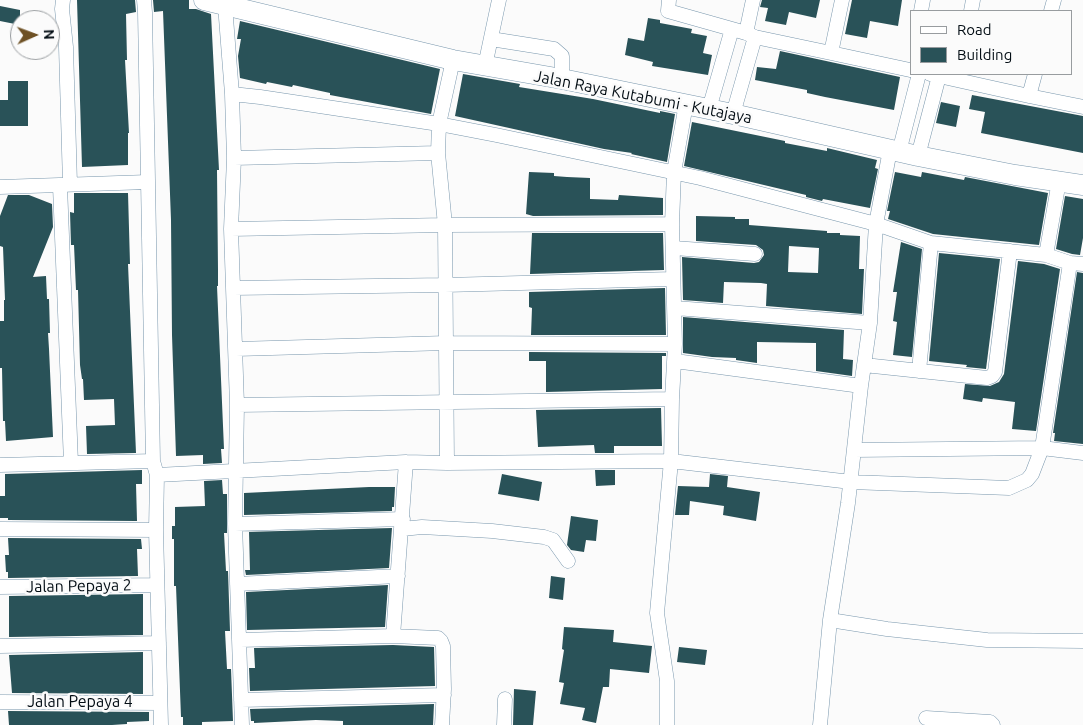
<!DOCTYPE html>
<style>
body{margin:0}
#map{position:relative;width:1083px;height:725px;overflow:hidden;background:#fbfbfb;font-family:Ubuntu,sans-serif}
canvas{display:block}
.legend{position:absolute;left:910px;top:10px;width:162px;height:65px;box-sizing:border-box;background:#fbfbfb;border:1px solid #989c9f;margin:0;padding:6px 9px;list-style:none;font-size:15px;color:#030d14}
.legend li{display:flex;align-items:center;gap:10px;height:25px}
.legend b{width:25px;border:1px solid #989c9f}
.north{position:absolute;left:10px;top:10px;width:50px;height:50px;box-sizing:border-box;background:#fbfbfb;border:1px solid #989c9f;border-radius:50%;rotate:88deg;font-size:14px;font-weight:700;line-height:20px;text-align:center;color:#030d14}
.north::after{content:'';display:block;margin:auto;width:18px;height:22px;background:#6e5125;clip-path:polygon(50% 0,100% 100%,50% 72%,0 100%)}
</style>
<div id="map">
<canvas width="1083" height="725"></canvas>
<ul class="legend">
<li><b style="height:6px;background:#fff"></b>Road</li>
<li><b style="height:14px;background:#295258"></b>Building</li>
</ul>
<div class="north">N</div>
</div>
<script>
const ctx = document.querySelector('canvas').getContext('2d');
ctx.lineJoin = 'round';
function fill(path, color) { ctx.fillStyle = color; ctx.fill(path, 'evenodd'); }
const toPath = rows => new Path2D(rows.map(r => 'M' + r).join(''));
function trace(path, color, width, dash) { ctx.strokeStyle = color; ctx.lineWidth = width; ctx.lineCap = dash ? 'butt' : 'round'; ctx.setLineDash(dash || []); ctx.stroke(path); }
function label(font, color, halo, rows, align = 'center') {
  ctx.font = font + ' Ubuntu,sans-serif'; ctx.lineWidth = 5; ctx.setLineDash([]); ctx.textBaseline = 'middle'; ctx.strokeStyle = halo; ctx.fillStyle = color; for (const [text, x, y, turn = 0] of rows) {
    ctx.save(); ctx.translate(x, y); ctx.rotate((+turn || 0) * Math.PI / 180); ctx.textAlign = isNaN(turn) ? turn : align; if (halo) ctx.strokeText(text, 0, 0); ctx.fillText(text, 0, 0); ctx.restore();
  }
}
const building = toPath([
 [77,0,135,0,136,12,126,14,127,60,125,60,129,133,128,133,128,165,82,167],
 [153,0,189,0,189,9,196,9,211,14,219,170,217,170,218,270,218,286,217,286,224,449,221,449,222,463,203,464,203,455,176,456,172,335,171,220,163,11,154,12],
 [762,0,820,0,816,18,789,12,786,25,765,21,768,8,760,7],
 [852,0,902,0,898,26,870,21,867,38,845,34],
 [0,6,20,10,20,25,0,21],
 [648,18,660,20,660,23,692,29,691,33,707,36,703,53,712,55,708,75,652,66,653,62,625,55,628,38,644,41],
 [240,21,440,69,431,114,330,95,330,93,293,85,292,87,267,82,266,84,240,78,238,56,241,39,237,39],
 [780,51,900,77,894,110,825,97,807,93,807,90,755,80,757,67,776,69],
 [463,74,520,84,519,87,593,99,660,113,660,111,675,114,667,162,631,154,632,153,604,149,455,116],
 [8,81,28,81,28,126,0,126,0,100,8,100],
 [972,95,1083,116,1083,153,981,133,985,112,969,109],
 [941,102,960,106,956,127,936,123],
 [692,122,785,141,785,143,827,151,827,148,877,160,875,168,878,169,870,208,823,199,822,201,806,197,806,195,684,166],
 [529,172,554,173,554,176,567,177,590,178,590,199,618,200,619,195,663,198,663,215,533,216,526,214],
 [895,172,921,177,922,172,964,180,965,177,1048,193,1039,245,933,234,888,219,890,211,887,211],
 [74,193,128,193,130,264,128,264,136,453,87,454,86,426,115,425,114,399,84,400,83,379,82,379,80,365,78,290,76,290,74,245,71,245,70,212,74,213],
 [8,195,29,195,52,204,53,227,33,277,46,276,47,299,49,299,50,333,48,333,49,349,53,437,6,441,5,421,3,421,2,368,0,368,0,321,4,321,4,300,5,300,3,247,0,246,0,216],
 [1065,196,1083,199,1083,238,1080,255,1072,254,1056,249],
 [696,216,735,217,735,219,749,219,749,225,827,231,827,233,840,233,840,235,860,236,859,269,864,269,862,314,766,306,767,284,761,283,724,282,723,303,683,300,682,257,754,263,759,262,764,255,763,250,756,245,696,241],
 [789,246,819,248,818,273,788,272],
 [532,233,663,233,664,270,530,274],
 [901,242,922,249,912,357,893,355,897,322,893,321,897,292,893,292],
 [939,253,1000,259,986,369,966,367,967,365,929,361],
 [1018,261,1044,264,1060,269,1036,431,1012,429,1015,402,983,398,982,402,963,399,965,384,990,386,999,382,1004,374],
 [1077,272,1083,273,1083,444,1054,441,1055,433,1053,433],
 [665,288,666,335,531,335,532,308,529,307,529,292],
 [683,317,844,330,843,359,853,360,852,376,816,371,816,343,757,342,757,363,736,360,736,358,712,357,683,353],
 [529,352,666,353,666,356,662,356,662,389,546,392,546,361,529,361],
 [661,408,662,446,614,446,614,453,595,453,594,445,538,447,536,410],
 [142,470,142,484,136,484,137,521,8,520,8,518,0,518,0,496,5,496,5,474],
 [595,470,615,470,615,485,596,486],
 [502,474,542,482,539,501,498,494],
 [710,474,728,476,727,487,760,492,756,521,723,515,724,506,690,501,689,515,675,515,678,486,709,487],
 [222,480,223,494,227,494,227,533,224,533,226,571,228,571,230,631,225,631,227,669,231,669,233,721,202,722,202,725,183,725,183,717,181,717,176,586,174,586,174,539,172,539,172,526,175,526,175,507,205,506,204,481],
 [369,487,395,487,394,507,392,507,392,511,244,515,244,493],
 [571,516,598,520,596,541,586,540,584,552,571,550,567,545],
 [392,528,389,568,246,575,245,570,250,570,249,532,244,532],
 [8,538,141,539,142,549,137,549,138,576,8,578,8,572,6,572,5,555,9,555],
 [551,576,565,578,563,600,549,598],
 [388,585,385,627,247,630,246,592],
 [143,594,143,635,9,637,9,596],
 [564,627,614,630,613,642,652,646,649,673,610,669,609,687,603,687,596,723,582,720,585,708,560,704,564,683,559,682,564,650,562,649],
 [393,645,434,647,435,686,250,691,249,668,255,668,254,648],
 [679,647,707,650,705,665,677,662],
 [143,652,143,694,12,693,9,655],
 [514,689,536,691,533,725,513,725],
 [434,704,433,725,343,725,343,721,316,720,254,723,254,721,251,721,250,709],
 [8,711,149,712,149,721,127,722,127,724,112,725,9,725]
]);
const street = toPath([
 [63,0,62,9,66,47,70,184],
 [144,0,145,12,153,461,157,475,156,530,161,725],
 [669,0,668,11,746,33],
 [842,0,831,53,910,70],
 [225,5,232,94,234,158,231,229,237,405,235,524,242,725],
 [921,11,923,0],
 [971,11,973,0],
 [1051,11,1054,0],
 [755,37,831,53],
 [491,39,554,49,562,56,562,79],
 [485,66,499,0],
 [930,74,1029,96,1035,74],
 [232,94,260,97,439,124,496,135,700,178,876,224,931,243,1046,255,1070,263,1083,264],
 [1029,96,1083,107],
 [709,109,732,29],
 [733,114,755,37,746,33,753,0],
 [899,152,919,74],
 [918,156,939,76],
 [234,158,438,153],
 [60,186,71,463],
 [0,187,148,182],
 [231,229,445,225,672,224],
 [674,248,755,254],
 [1046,255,1059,181],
 [233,288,445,285,673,279],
 [675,308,870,323],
 [236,349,447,343,675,344],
 [675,361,861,386],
 [864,365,987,378,992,376,995,372,1010,251],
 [919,371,931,243],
 [237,405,672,399],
 [854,450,1042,448,1083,453],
 [406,462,393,636,438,638,441,641,443,646,444,689,442,725],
 [447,463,445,225,438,153,439,124,453,60],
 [0,465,153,461],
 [157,475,406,462,447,463,671,461,851,482,1009,488,1027,480,1032,474,1042,448,1070,263],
 [235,524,403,519],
 [0,529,156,530],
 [402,529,422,527,492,531,544,537,553,540,568,561],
 [237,584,398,576],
 [0,587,157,585],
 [830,620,887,629,987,640,1083,641],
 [240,640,393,636],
 [0,646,159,643],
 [241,700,444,695],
 [0,702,160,703],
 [926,718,990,722,993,725],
 [504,725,505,699],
 [667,725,667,681,657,613,671,461,672,399,675,344,672,224,674,172,686,104],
 [820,725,830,620,848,503,861,386,870,323,876,224,890,150]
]);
const secondary = toPath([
 [204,0,453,60,562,79,733,114,918,156,1015,175,1083,185]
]);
const streetNames = [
 ["Jalan Raya Kutabumi - Kutajaya",643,97,11],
 ["Jalan Pepaya 2",79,586,-1],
 ["Jalan Pepaya 4",80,702]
];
fill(building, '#295258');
trace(street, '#7997ad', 15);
trace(secondary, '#7997ad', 21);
trace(street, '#fff', 14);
trace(secondary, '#fff', 20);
label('16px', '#030d14', '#fbfbfb', streetNames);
</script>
